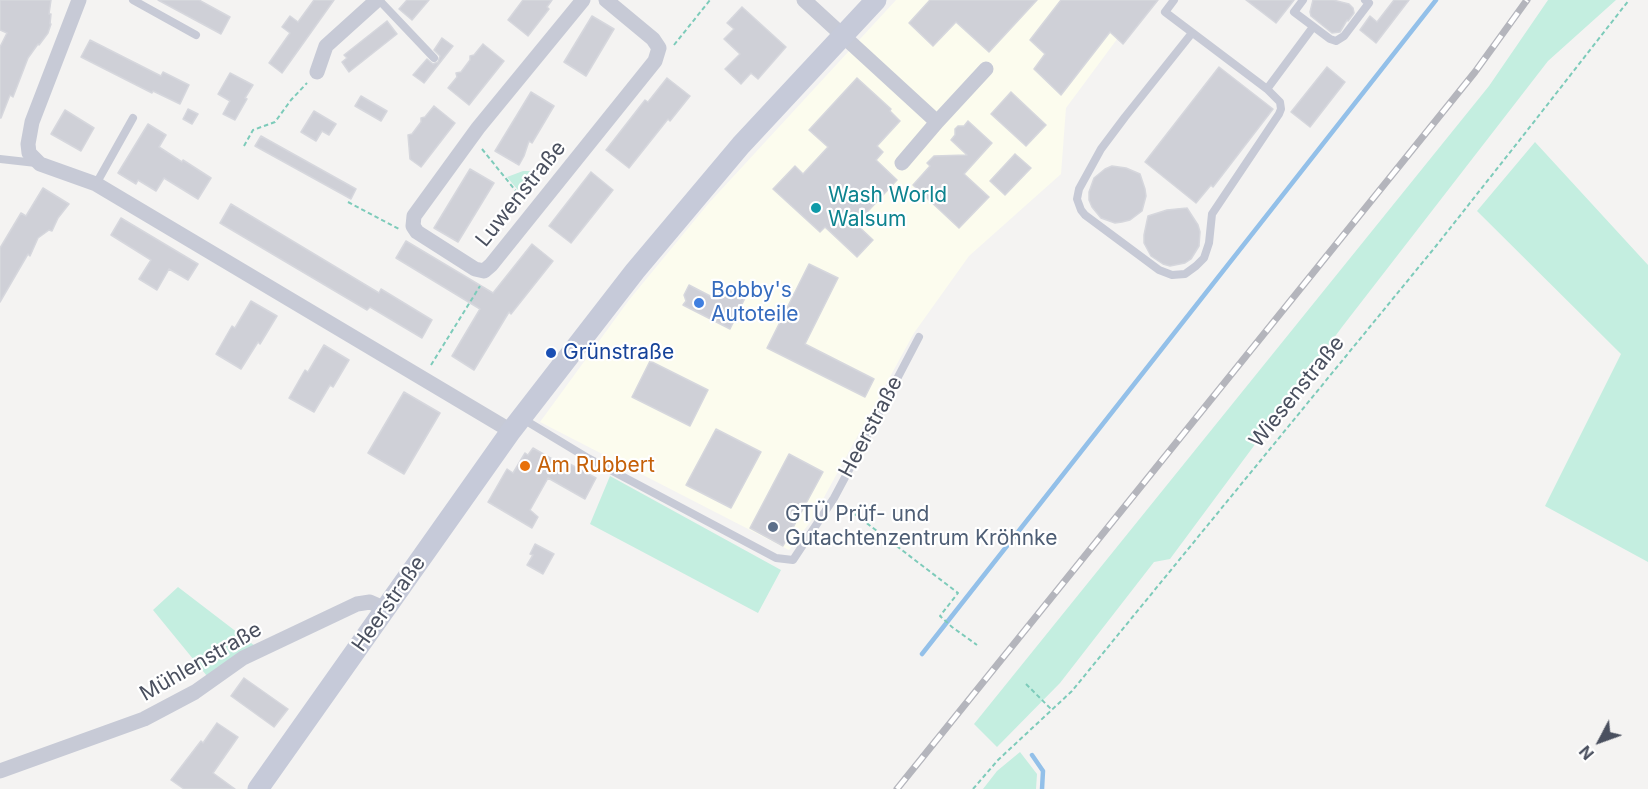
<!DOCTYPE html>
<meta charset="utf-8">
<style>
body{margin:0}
#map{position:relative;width:1648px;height:789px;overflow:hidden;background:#f4f3f2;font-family:Inter,sans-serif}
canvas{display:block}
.north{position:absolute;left:1570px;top:711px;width:60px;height:60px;-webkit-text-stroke:4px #fff;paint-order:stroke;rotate:229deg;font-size:16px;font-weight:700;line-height:24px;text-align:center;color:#4a505f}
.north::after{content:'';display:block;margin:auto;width:21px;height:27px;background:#4a505f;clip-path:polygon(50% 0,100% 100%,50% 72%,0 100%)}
</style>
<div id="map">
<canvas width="1648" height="789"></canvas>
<div class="north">N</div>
</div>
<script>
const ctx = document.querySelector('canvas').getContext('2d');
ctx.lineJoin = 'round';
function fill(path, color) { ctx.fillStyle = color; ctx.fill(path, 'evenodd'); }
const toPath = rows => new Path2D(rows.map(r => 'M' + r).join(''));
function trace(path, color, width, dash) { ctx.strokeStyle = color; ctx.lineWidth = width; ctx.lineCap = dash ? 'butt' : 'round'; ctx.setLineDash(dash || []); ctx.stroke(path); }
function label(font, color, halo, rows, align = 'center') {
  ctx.font = font + ' Inter,sans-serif'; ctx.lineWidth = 4.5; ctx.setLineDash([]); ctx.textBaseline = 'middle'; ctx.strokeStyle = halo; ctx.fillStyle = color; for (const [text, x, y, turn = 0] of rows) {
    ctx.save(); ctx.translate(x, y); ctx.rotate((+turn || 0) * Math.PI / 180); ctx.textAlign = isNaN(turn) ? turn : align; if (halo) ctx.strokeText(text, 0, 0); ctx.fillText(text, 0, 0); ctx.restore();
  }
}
const commercial = toPath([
 [896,0,1146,0,1066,108,1061,174,969,256,914,333,811,521,789,550,540,422,629,300,708,204]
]);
const green = toPath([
 [1548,0,1616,0,1548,61,1342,327,1170,559,1154,562,1060,683,997,747,974,724,1489,86],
 [1535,142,1648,265,1648,562,1545,506,1621,354,1477,211],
 [523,171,535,171,537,178,523,196,507,177],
 [610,476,781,570,758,613,590,524],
 [178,587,255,646,207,676,153,610],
 [1020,752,1037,774,1036,789,983,789,997,771]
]);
const stream = toPath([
 [922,654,1436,0],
 [1032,755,1043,771,1042,789]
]);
const building = toPath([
 [0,0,51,0,49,14,51,14,50,24,51,24,48,33,39,45,38,44,28,58,13,97,10,95,1,118,0,118,0,47,7,33,0,30,0,0],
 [158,0,199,0,230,17,221,34,158,0],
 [314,0,334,0,282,73,269,63,290,33,282,27,290,16,298,22,314,0],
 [407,0,429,0,412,20,399,9,407,0],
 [523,0,552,0,547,7,549,9,528,36,508,20,523,0],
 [930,0,1037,0,989,52,956,22,933,46,909,23,930,0],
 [1061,0,1158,0,1123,44,1110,32,1061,95,1034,69,1045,54,1030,40,1061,0],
 [1246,0,1294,0,1276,23,1246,0],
 [1313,0,1333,0,1349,4,1353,8,1354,13,1348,21,1347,20,1340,32,1332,33,1311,16,1310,12,1313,0],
 [1394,0,1409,0,1376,43,1360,30,1370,16,1377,22,1394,0],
 [742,7,786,47,758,79,751,73,741,84,725,69,740,54,724,39,734,29,727,23,742,7],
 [592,16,614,29,586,76,564,62,592,16],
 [387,21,397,34,349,72,342,62,347,58,344,55,387,21],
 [442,38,453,46,424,83,413,75,427,59,433,64,438,62,440,56,434,50,442,38],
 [90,40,161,76,163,72,189,85,180,104,153,91,152,93,81,57,90,40],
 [483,44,504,61,469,105,448,88,457,77,456,73,461,72,470,60,470,56,474,55,483,44],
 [1219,67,1273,109,1213,187,1211,185,1196,203,1145,162,1219,67],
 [1327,67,1345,82,1310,127,1291,112,1327,67],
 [230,73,253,85,245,98,247,99,235,120,223,114,230,101,218,94,230,73],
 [667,78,690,96,670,121,668,119,629,168,606,150,645,100,648,102,667,78],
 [857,78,891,109,890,111,900,121,877,146,883,152,876,160,897,180,856,224,873,240,857,257,825,227,820,232,773,189,795,166,803,174,828,147,809,130,857,78],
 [531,92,554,106,532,143,529,141,524,156,519,165,495,151,531,92],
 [1011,92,1046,125,1026,146,991,114,1011,92],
 [361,96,387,111,381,121,355,106,361,96],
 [434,106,455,123,421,167,410,159,408,135,412,134,421,122,421,118,425,117,434,106],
 [188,109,198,114,192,124,183,119,188,109],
 [65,110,94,128,81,151,51,134,65,110],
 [314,111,336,124,329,135,322,131,316,141,301,132,314,111],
 [968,121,992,143,964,174,989,197,959,228,913,185,930,166,927,163,934,156,967,155,951,140,955,135,955,129,958,126,964,126,968,121],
 [148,124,166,135,159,147,182,162,183,160,211,178,198,199,164,178,156,191,138,180,136,184,118,173,148,124],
 [261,136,356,189,351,199,255,146,261,136],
 [1015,154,1031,168,1005,195,990,181,1015,154],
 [1112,166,1126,168,1140,174,1145,189,1146,196,1142,211,1130,220,1122,222,1115,223,1101,218,1092,207,1089,200,1089,192,1094,178,1105,169,1112,166],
 [470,169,494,183,458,242,434,228,470,169],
 [591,172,613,190,571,243,549,226,591,172],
 [43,188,69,204,58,218,52,231,49,230,38,238,30,256,28,254,0,302,0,248,21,213,26,216,43,188],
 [231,204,379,293,381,289,432,320,422,338,370,307,367,310,220,223,231,204],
 [1187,208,1198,225,1200,232,1199,246,1191,259,1185,263,1170,266,1163,264,1151,256,1144,243,1144,235,1148,216,1167,210,1187,208],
 [121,218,198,264,188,280,169,269,157,290,139,279,151,260,111,235,121,218],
 [406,241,493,293,532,244,553,261,511,314,509,312,474,370,452,356,480,309,396,258,406,241],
 [809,264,838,278,805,344,874,379,865,397,767,348,809,264],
 [689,285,716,299,722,287,745,298,730,329,683,305,686,301,684,295,689,285],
 [251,301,277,316,260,344,258,342,241,369,216,354,232,326,235,328,251,301],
 [324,345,349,360,333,387,330,385,314,412,289,398,305,370,308,372,324,345],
 [650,361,708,390,690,426,632,397,650,361],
 [404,392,440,413,404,474,368,453,404,392],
 [716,429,761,452,731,508,686,485,716,429],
 [533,448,566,467,568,463,596,478,585,499,548,478,530,510,538,517,532,528,488,502,507,469,513,473,525,453,528,455,533,448],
 [789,454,823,472,783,546,750,528,789,454],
 [535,544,554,554,543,574,527,565,533,555,530,554,535,544],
 [244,678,288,709,274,727,231,696,244,678],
 [217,723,238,737,213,773,235,789,184,789,171,780,201,741,203,743,217,723]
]);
const path = toPath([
 [674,45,710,0],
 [244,146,253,130,275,122,291,100,307,83],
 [482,149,524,201],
 [348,202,399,229],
 [431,365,480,286],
 [843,505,958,593,940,616,952,627,977,645],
 [1026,684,1052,710],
 [973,789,998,760,1072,691,1436,246,1526,132,1629,0]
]);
const lane = toPath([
 [133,0,196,35],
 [379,0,434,58],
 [1174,0,1165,12,1267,89,1313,27],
 [1303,0,1294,12,1330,39,1336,41,1344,36,1369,3,1365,0],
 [1192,33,1125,117,1101,149,1079,189,1077,199,1081,210,1085,215,1159,270,1172,275,1185,274,1196,266,1204,258,1209,243,1212,214,1279,114,1281,109,1280,102,1267,89],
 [0,159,36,163],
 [96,184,133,118],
 [523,419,586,457,776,558,793,560,834,498,867,436,919,337]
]);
const street = toPath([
 [79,0,32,122,28,144,29,153,40,164,96,184,511,431],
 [583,0,478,128,414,216,413,226,417,232,475,269,484,271,491,265,655,61,659,48,653,39,606,0],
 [804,0,937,122,902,163],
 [317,72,326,46,377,0],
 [937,122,986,69],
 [0,771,144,719,195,692,243,658,357,604,370,602,386,609]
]);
const secondary = toPath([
 [258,789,511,431,635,271,741,145,876,0]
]);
const rail = toPath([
 [897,789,1475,72,1527,0]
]);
const markers = [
 [816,208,6,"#0f9aa8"],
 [699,303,6,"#3f7fe0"],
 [551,353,6,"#1a4fb4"],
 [525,466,6,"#e8710a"],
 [773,527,6,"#5c6f8a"]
];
const streetNames = [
 ["Luwenstraße",521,194,-51],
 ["Wiesenstraße",1297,392,-51],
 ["Heerstraße",871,427,-62],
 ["Heerstraße",389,604,-55],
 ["Mühlenstraße",201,662,-30]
];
const cultureNames = [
 ["Wash World",828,196],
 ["Walsum",828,220]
];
const shopNames = [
 ["Bobby's",711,291],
 ["Autoteile",711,315]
];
const transitNames = [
 ["Grünstraße",563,353]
];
const foodNames = [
 ["Am Rubbert",537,466]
];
const serviceNames = [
 ["GTÜ Prüf- und",785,515],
 ["Gutachtenzentrum Kröhnke",785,539]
];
fill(commercial, '#fcfcee');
fill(green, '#c4eee0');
trace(stream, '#93c0e9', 4.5);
fill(building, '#cfd0d7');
trace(building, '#d6d7dd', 1.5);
trace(path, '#7dcbba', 2, [4.5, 3]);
trace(lane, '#c7cad6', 8);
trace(street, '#c7cad6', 15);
trace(secondary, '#c6cad9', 21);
trace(rail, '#b4b5bc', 7);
trace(rail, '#fff', 4.5, [14]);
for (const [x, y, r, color] of markers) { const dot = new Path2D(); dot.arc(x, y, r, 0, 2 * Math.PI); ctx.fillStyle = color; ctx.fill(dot); trace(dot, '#fff', 2); }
label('21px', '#4a505f', '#fff', streetNames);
label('21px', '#0d838f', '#fff', cultureNames, 'left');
label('21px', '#366cbe', '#fff', shopNames, 'left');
label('21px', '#164399', '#fff', transitNames, 'left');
label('21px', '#c56008', '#fff', foodNames, 'left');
label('21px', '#4e5e75', '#fff', serviceNames, 'left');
</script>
